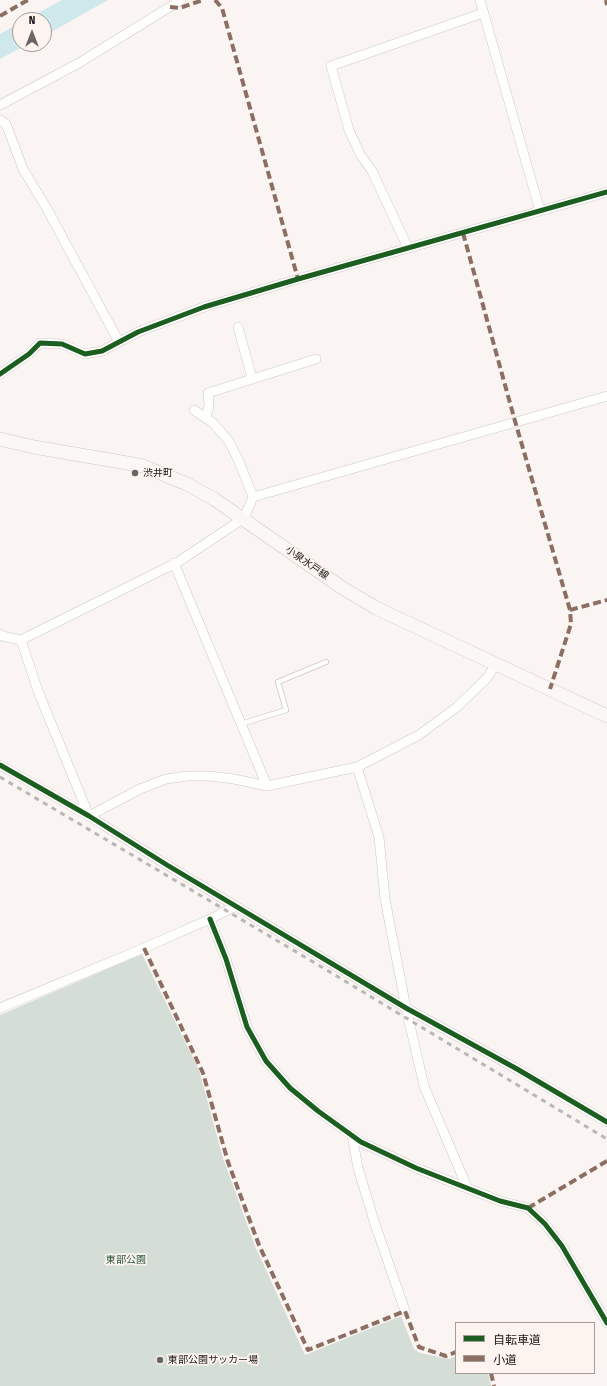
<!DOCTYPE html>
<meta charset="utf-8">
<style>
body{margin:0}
#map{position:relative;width:607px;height:1386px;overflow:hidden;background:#faf5f2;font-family:"Fira Sans Condensed","Noto Sans JP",sans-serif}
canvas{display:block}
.legend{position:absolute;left:455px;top:1322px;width:140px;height:52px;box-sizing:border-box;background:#fef4ef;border:1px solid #a39c98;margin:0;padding:5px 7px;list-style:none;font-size:12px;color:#1b1816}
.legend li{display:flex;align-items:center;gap:8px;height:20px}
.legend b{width:20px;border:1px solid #a39c98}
.north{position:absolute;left:12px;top:12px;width:40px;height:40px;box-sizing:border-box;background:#fef4ef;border:1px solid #a39c98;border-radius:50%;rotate:0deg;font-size:11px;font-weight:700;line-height:16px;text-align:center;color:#1b1816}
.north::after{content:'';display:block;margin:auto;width:14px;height:18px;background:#696563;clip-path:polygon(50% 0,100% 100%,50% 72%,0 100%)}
</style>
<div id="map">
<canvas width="607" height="1386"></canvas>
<ul class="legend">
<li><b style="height:5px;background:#1b5e20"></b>自転車道</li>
<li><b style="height:5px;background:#8d6e63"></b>小道</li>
</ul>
<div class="north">N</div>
</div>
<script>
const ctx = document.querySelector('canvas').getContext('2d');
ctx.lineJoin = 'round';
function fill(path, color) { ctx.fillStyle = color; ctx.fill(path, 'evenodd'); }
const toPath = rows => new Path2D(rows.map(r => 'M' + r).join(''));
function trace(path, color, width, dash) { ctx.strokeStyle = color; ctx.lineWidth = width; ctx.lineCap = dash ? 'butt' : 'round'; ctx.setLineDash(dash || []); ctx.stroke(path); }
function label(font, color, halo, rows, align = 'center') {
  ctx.font = font + ' "Fira Sans Condensed","Noto Sans JP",sans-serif'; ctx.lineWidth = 3.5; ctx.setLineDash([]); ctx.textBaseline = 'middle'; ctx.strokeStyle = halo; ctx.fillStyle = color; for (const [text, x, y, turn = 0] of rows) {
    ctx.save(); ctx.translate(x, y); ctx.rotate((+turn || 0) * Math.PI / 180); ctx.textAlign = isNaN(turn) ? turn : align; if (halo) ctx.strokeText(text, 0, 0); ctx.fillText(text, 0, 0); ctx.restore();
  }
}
const green = toPath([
 [142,954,199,1070,223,1158,255,1246,305,1355,401,1316,414,1349,420,1353,449,1359,456,1356,456,1373,488,1373,491,1386,0,1386,0,1015]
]);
const water = toPath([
 [62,0,108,0,44,36,44,20,25,20],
 [20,23,20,44,28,44,0,59,0,34]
]);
const lane = toPath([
 [241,724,286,710,278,682,326,662]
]);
const street = toPath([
 [480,0,540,211],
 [0,105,79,63,181,0],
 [0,120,6,124,23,169,46,207,119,342],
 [408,248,372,171,360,154,349,130,331,66,483,13],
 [238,327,252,378],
 [0,374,29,354,40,343,62,344,85,354,102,351,138,332,204,307,298,279,607,192],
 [206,418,209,406,208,393,316,359],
 [253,497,607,396],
 [174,563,267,786],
 [0,634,2,636,21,640,178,562,244,518,253,497,238,459,228,440,213,423,194,410],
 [21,640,38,691,89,816,140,789,166,779,187,776,209,776,234,779,267,786,357,767,419,735,457,707,487,678,496,664],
 [0,765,89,816,167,865,406,1008,517,1069,607,1122],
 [357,767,379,837,385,899,406,1008,424,1086,467,1187],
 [210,919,226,959,247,1027,266,1061,290,1088,318,1111,361,1142,416,1168,500,1201,528,1208,545,1224,562,1246,607,1323],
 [0,1008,144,948,210,919,236,906],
 [352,1135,358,1168,374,1221,405,1311]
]);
const secondary = toPath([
 [0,439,34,447,127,463,143,466,187,484,214,499,344,589,378,609,607,716]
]);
const rail = toPath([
 [0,777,315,963,607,1139]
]);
const quiet = toPath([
 [215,0,222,8,298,279],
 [606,0,607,5],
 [170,7,180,8,203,0],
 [0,16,28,0],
 [463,233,515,421,570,610,571,624,550,689],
 [570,610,607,600],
 [144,948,203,1073,228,1162,259,1245,308,1350,405,1311,419,1347,446,1356,456,1352],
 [528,1208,607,1161],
 [491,1373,494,1386]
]);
const cycleway = toPath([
 [0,374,29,354,40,343,62,344,85,354,102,351,138,332,204,307,298,279,607,192],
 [0,765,89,816,167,865,406,1008,517,1069,607,1122],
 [210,919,226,959,247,1027,266,1061,290,1088,318,1111,361,1142,416,1168,500,1201,528,1208,545,1224,562,1246,607,1323]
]);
const markers = [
 [135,473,4,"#696563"],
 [160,1360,4,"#696563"]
];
const poiNames = [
 ["渋井町",143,473],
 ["東部公園サッカー場",168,1360]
];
const streetNames = [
 ["小泉水戸線",307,563,35]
];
const parkNames = [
 ["東部公園",126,1260]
];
fill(green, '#d5ded6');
fill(water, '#cfe8eb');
trace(lane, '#cdc9c7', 6);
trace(street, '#cdc9c7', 10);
trace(secondary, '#cdc9c7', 14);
trace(lane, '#fefefd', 4.5);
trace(street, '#fefefd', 9);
trace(secondary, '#fbf7f6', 13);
trace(rail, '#b9b8b7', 3, [5, 5]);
trace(quiet, '#8d6e63', 4, [8, 4]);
trace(cycleway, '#1b5e20', 5);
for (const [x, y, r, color] of markers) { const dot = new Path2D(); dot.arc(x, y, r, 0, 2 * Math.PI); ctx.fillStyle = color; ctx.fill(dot); trace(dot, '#fef4ef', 1.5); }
label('10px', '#1b1816', '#fef4ef', poiNames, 'left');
label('10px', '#1b1816', '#fef4ef', streetNames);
label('10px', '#22553c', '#fef4ef', parkNames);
</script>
